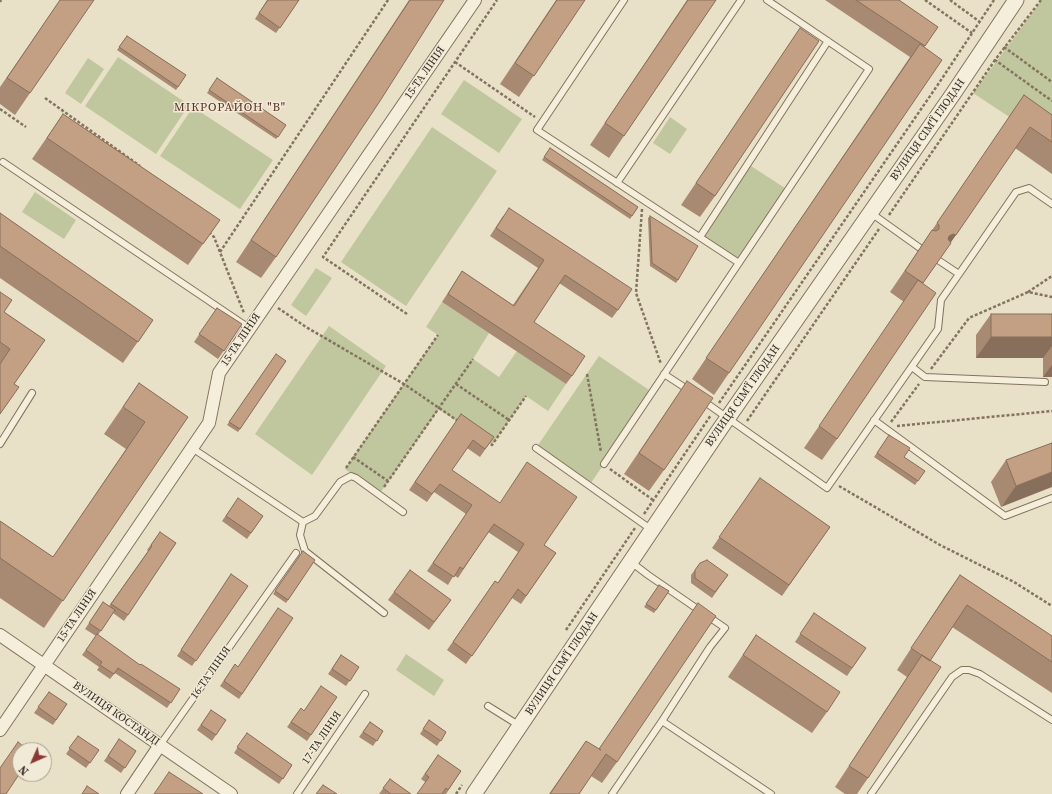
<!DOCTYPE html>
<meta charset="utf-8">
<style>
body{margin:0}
#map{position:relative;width:1052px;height:794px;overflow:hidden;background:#e9e0c8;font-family:"Source Serif 4",serif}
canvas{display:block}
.north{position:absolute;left:12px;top:742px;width:40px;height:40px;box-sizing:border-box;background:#f1ead7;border:1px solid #a69e8e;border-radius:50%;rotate:225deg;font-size:11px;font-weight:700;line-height:16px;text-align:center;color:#352b21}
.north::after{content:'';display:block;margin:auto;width:14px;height:18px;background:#8b3837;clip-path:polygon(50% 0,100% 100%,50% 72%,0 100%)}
</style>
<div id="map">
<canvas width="1052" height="794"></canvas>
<div class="north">N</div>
</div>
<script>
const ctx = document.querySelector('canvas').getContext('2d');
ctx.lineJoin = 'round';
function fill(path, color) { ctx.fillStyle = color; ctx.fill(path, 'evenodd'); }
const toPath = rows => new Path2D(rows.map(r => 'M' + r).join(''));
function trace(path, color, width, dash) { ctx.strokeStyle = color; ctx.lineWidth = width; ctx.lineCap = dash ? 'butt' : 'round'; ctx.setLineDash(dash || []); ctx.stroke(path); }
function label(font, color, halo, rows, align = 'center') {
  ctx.font = font + ' "Source Serif 4",serif'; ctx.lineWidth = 3; ctx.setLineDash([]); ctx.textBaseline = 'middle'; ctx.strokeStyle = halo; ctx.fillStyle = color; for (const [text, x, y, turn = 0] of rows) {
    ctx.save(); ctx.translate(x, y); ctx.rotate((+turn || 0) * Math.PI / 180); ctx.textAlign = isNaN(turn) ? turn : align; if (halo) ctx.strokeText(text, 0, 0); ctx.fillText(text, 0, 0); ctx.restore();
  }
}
const green = toPath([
 [1042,0,1052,0,1052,145,973,93],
 [118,57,189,105,156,154,85,106],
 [88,58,104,69,81,104,65,93],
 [464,80,522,119,499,153,441,114],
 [193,107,273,160,240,209,160,156],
 [670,117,687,129,670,154,653,143],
 [432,127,497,171,406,306,341,262],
 [748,164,788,190,739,263,700,237],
 [35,192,76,220,64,239,22,212],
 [316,268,332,278,306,316,291,305],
 [442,302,489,333,473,359,499,377,517,351,566,384,548,411,526,396,492,445,439,409,380,493,345,469,438,335,426,327],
 [329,326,386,366,312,475,255,434],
 [599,356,652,392,589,486,536,448],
 [406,654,444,680,434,696,396,670]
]);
const path = toPath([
 [925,0,972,33],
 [950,0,980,22],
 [1041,0,995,60,1052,101],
 [0,2,1,0],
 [1004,47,1052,82],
 [455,62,535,117],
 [45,98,140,166],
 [0,109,26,127],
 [642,209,636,293,661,364],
 [889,215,995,60],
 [209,232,214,237,244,313],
 [220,252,388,0],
 [1028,292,1052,276],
 [278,308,306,327,404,384,458,421],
 [407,314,323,257,497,0],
 [931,369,969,318,1028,292,1052,297],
 [587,374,601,452],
 [456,384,509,420],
 [719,403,939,83,994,0],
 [747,421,879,229],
 [891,422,919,384],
 [897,426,1052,411],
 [487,441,492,445,526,396],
 [353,457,388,481],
 [346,468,438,335],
 [610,469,653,500],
 [839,486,940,545,1014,582,1052,606],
 [384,487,473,359],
 [644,514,711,415],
 [566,630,635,528],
 [456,794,462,785]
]);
const service = toPath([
 [624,0,537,130,739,263],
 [3,162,249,328],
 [617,183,741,0],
 [871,213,920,248],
 [700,237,828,41],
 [938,260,959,274],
 [912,367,925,377,1045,382],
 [664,374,690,391],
 [702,400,827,488,938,329,941,300,1016,192,1029,188,1052,204],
 [874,420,1005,516,1052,498],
 [0,444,32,393],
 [192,448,303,522],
 [536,448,652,530],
 [604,464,869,69,767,0],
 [631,562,648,575,725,628,710,647,662,721,771,794],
 [384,613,305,551,300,535,303,522,315,516,340,482,351,476,356,478,403,512],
 [488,706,520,726],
 [160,745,296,553],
 [297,794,365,694],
 [612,794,662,721],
 [871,794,952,677,962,670,969,670,980,674,1052,720]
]);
const minor = toPath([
 [0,635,231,794],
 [0,730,209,423,219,373,475,0],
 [127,794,160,745]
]);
const tertiary = toPath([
 [474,794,720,429,953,94,1016,0]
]);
const wall = toPath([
 [60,0,30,93,15,115,0,104,0,87],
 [267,0,299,0,276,33,255,19],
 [409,0,444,0,276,257,261,278,236,262],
 [556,0,585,0,519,97,500,84],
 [687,0,716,0,609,158,590,145],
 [825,0,899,0,938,27,924,47,729,373,714,395,692,379,910,57],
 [800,28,715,196,700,217,681,205],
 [127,36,186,75,176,90,117,50],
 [217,78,286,125,276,139,207,93],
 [1024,95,1052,115,1052,174,1015,148,923,283,837,439,822,460,804,448,904,302,890,292],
 [63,114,220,220,188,265,32,159],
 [550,148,638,207,630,219,542,160],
 [0,213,153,320,123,363,0,278],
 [503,216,618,310,612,318,559,283,534,322,572,376,566,384,442,302,462,271,513,305,538,268,490,236],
 [650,216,678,280,676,283,650,266,648,218],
 [0,292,4,312,45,340,14,384,0,414],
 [217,308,242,324,218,359,194,342],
 [991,314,1052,314,1052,377,1043,377,1043,358,976,358,976,335],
 [276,354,286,361,238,432,227,425],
 [687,381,664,470,649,491,624,474],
 [139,383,188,417,44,628,0,598,0,521,53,557,126,449,104,434],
 [461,414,494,437,480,457,467,448,452,470,544,545,556,553,521,604,512,598,466,664,447,650,495,581,498,583,518,552,488,532,458,578,454,575,448,585,427,571,466,514,434,492,427,502,409,490],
 [889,435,904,457,925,471,915,485,874,457],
 [1052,443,1001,507,991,482,1006,460],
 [760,478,830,527,782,596,712,548],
 [238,498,263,516,247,539,222,521],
 [160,532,176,543,124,621,113,613,98,635,140,665,180,689,167,708,115,673,110,679,97,670,99,667,82,655,96,636,85,629,103,602,109,606,148,551,147,550],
 [303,551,315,560,286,603,273,594],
 [700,563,728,575,712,598,691,583,691,575],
 [410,570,451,600,429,630,388,600],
 [231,574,248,586,192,666,177,656],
 [960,575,1052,636,1052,693,952,627,930,661,868,778,857,794,845,794,835,787,907,677,897,670,945,596],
 [659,585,669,591,654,613,644,607],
 [698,603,617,762,602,783,591,776,579,794,549,794,586,741,599,749],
 [814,613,866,648,847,676,795,642],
 [293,618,239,699,220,686,235,664,238,667],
 [756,635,827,712,812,733,728,677],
 [341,655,359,667,346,686,328,674],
 [49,692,67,704,53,725,34,713],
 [337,697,307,741,287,727,301,708,304,711],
 [211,710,226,720,212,741,197,730],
 [429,720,446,732,437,746,420,734],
 [370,722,383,731,373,746,359,737],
 [247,733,292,765,279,784,234,753],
 [78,736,99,750,86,768,66,754],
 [119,739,136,751,121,773,104,761],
 [438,755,461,771,446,794,442,794,421,779],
 [390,779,411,794,379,794]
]);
const shadedWall = toPath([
 [953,234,956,235,941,256,949,236],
 [991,337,1052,337,1052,346,1043,358,976,358],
 [1052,365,1052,377,1043,377],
 [1052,472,1052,487,1001,507,1016,486]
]);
const building = toPath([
 [60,0,94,0,30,93,7,78,60,0],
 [268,0,299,0,280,28,259,13,268,0],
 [410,0,444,0,380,101,276,257,251,240,410,0],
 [557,0,585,0,534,76,515,63,557,0],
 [688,0,716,0,624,136,605,123,688,0],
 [856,0,899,0,938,27,925,46,856,0],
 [800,28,819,41,715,196,696,183,800,28],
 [127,36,186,75,178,87,119,47,127,36],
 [920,44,942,60,729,373,706,358,920,44],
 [217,78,286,125,278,137,209,90,217,78],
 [1024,95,1052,115,1052,142,1030,127,956,235,953,234,949,236,948,239,951,243,923,283,905,271,932,230,936,231,939,229,939,225,937,223,1024,95],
 [63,114,220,220,203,244,47,138,63,114],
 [550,148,638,207,632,216,544,157,550,148],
 [509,208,632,289,618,310,565,275,534,322,585,356,572,376,448,294,462,271,514,306,544,260,496,228,509,208],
 [0,213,153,320,138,342,0,246,0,213],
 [650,216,698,246,678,280,652,263,650,216],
 [918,280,936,293,837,439,819,426,918,280],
 [0,292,12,300,4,312,45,340,14,384,19,387,0,414,0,364,10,349,0,342,0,292],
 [217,308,242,324,224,351,199,334,217,308],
 [991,314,1052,314,1052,337,991,337,991,314],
 [276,354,286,361,240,429,229,422,276,354],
 [687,381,713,398,664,470,639,453,687,381],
 [139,383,188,417,63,601,0,558,0,521,53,557,145,422,123,407,139,383],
 [461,414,494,437,485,449,473,440,452,470,500,503,527,462,577,497,544,545,556,553,526,596,518,589,472,656,453,642,495,581,498,583,524,544,494,524,463,569,460,567,454,577,433,563,472,505,440,484,432,494,415,482,461,414],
 [889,435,910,448,904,457,925,471,918,481,877,453,889,435],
 [1052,443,1052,472,1016,486,1006,460,1052,443],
 [760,478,830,527,789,585,719,537,760,478],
 [238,498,263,516,251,533,226,516,238,498],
 [160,532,176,543,128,615,111,604,152,546,151,545,160,532],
 [303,551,315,560,288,600,275,591,303,551],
 [707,560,728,575,715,592,695,578,695,570,700,563,707,560],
 [410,570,451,600,434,622,394,592,410,570],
 [231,574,248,586,196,661,181,650,231,574],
 [960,575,1052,636,1052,662,967,605,930,661,911,648,960,575],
 [659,585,669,591,656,610,646,604,659,585],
 [103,602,115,610,101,631,89,623,103,602],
 [698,603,716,616,617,762,606,754,579,794,550,794,586,741,601,750,599,749,698,603],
 [278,608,293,618,242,694,224,681,235,664,238,667,278,608],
 [814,613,866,648,852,668,800,634,814,613],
 [97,634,140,665,141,664,180,689,171,703,118,668,114,674,100,665,102,662,86,650,97,634],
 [756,635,840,692,827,712,743,655,756,635],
 [341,655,359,667,350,681,332,669,341,655],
 [922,655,941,667,868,778,849,766,922,655],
 [321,686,337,697,311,735,291,722,301,708,304,711,321,686],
 [49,692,67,704,56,720,38,707,49,692],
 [211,710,226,720,216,735,201,725,211,710],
 [429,720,446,732,441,741,423,729,429,720],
 [370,722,383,731,377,741,363,732,370,722],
 [247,733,292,765,283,779,237,747,247,733],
 [78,736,99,750,90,763,69,748,78,736],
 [119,739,136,751,125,768,108,756,119,739],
 [18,742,28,750,20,750,20,773,6,794,0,794,0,768,18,742],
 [438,755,461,771,448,790,446,788,442,794,417,794,429,777,425,774,438,755],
 [169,772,203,794,154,794,169,772],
 [390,779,411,794,391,794,383,788,390,779],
 [323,785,337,794,316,794,323,785],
 [87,786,99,794,82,794,87,786]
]);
const streetNames = [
 ["15-ТА ЛІНІЯ",425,73,-55],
 ["ВУЛИЦЯ СІМ'Ї ГЛОДАН",928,130,-55],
 ["15-ТА ЛІНІЯ",241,340,-56],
 ["ВУЛИЦЯ СІМ'Ї ГЛОДАН",743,396,-55],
 ["15-ТА ЛІНІЯ",77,616,-56],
 ["ВУЛИЦЯ СІМ'Ї ГЛОДАН",562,664,-56],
 ["16-ТА ЛІНІЯ",211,673,-55],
 ["ВУЛИЦЯ КОСТАНДІ",116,714,35],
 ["17-ТА ЛІНІЯ",322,738,-56]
];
const neighbourhoodNames = [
 ["МІКРОРАЙОН \"В\"",230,108]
];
fill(green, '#c0c69d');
trace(service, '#83735f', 8);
trace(minor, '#83735f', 14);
trace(tertiary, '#83735f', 17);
trace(path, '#83735f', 2.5, [3, 2]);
trace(service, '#f5eedb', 6);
trace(minor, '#f5eedb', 12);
trace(tertiary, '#f5eedb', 15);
fill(wall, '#a88971');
fill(shadedWall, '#886f5c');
fill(building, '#c39f83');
trace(building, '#886f5c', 1);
label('11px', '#352b21', '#f1ead7', streetNames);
ctx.letterSpacing = '1px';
label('12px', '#5d3326', '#f1ead7', neighbourhoodNames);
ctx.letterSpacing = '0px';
</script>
